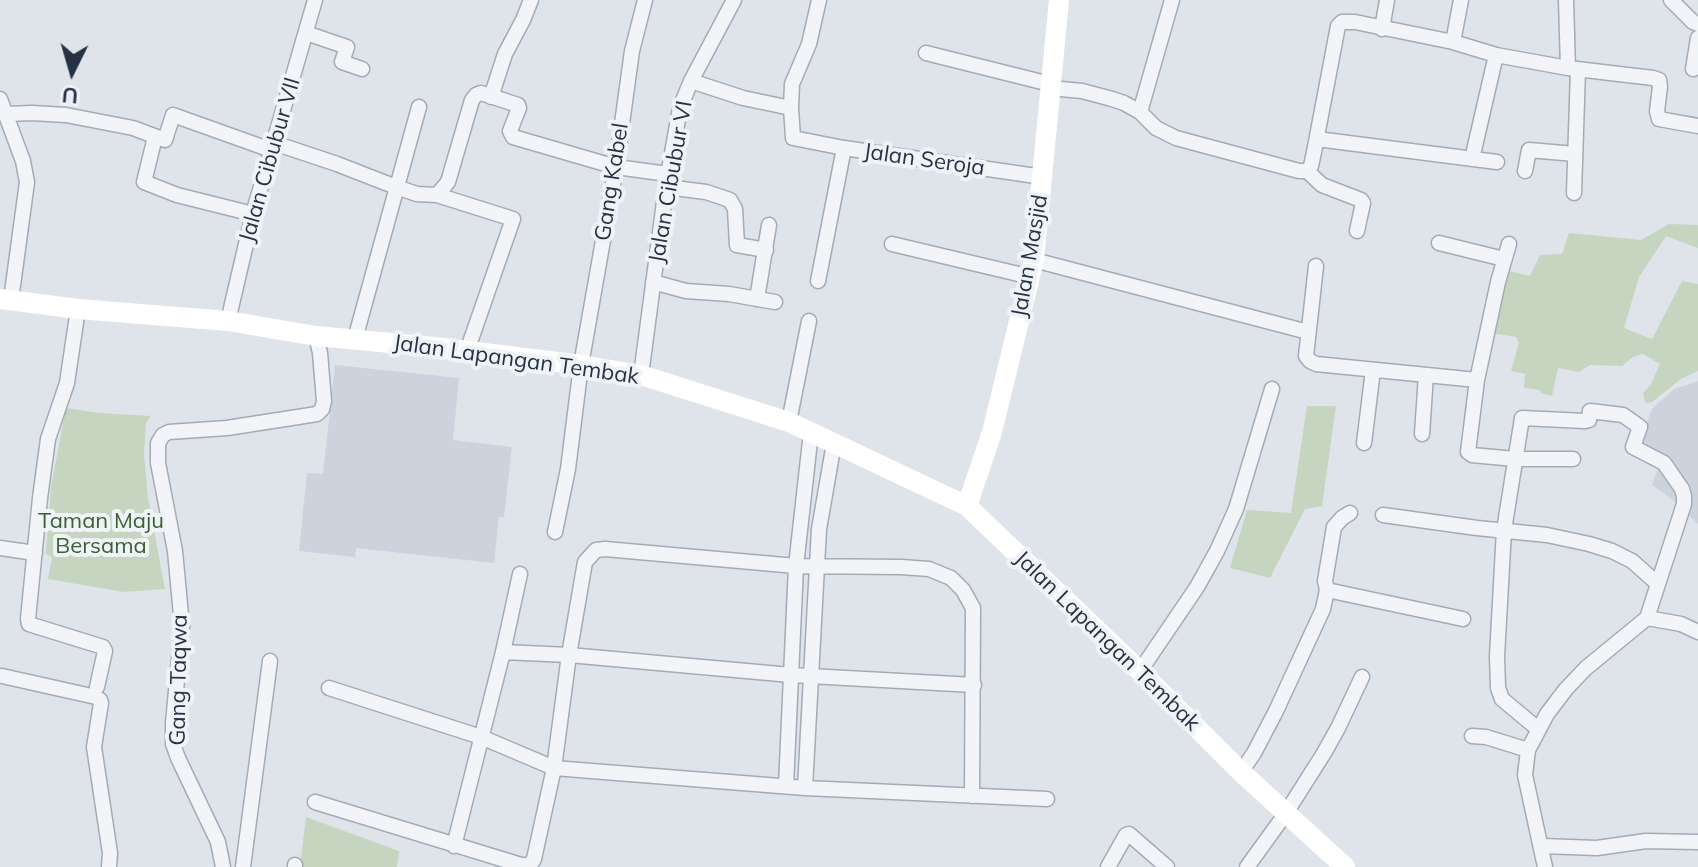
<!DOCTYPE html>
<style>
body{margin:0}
#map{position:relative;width:1698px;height:867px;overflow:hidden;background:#dfe4ea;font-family:Mulish,sans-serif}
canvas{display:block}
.north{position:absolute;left:32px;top:32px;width:80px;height:80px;-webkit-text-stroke:6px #eff3f7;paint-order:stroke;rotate:185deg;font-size:22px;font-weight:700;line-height:32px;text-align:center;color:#263243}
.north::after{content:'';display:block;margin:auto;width:28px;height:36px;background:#263243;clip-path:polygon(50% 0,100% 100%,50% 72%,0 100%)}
</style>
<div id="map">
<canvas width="1698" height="867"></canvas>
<div class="north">U</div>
</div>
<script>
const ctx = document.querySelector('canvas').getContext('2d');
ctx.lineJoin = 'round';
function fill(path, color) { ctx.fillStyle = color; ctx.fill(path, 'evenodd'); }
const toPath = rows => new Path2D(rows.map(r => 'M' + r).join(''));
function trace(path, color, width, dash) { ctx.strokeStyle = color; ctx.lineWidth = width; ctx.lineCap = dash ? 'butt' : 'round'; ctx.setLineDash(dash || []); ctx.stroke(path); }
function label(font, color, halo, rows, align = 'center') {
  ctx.font = font + ' Mulish,sans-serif'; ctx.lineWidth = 8; ctx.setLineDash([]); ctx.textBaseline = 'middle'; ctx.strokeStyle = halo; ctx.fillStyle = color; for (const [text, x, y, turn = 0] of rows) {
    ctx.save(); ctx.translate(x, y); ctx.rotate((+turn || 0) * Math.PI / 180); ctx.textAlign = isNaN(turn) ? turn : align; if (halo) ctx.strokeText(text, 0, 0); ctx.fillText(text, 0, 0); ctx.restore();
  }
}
const built = toPath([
 [335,365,459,378,453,440,512,447,504,517,499,517,494,563,356,548,355,557,299,551,307,473,323,474],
 [1698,381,1698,524,1678,504,1652,485,1660,463,1636,452,1652,409,1674,389]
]);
const green = toPath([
 [1669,224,1698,225,1698,248,1666,236,1639,277,1624,328,1652,339,1682,281,1698,284,1698,371,1681,379,1652,402,1645,403,1643,393,1651,384,1660,364,1643,354,1633,357,1622,366,1590,365,1579,372,1558,368,1552,396,1541,393,1540,390,1524,388,1525,374,1511,371,1519,343,1516,337,1492,333,1509,271,1530,276,1540,255,1562,254,1569,233,1641,240],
 [1307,406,1336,406,1322,506,1305,509,1270,578,1230,568,1247,510,1291,513],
 [66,408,99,413,151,416,146,423,144,453,148,498,165,589,124,592,48,579,52,558,46,553,51,487],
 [306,817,399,851,397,867,300,867]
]);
const street = toPath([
 [819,0,809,44,792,84,791,108,793,138,844,148,1043,177],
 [1566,0,1568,68],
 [1671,0,1693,22,1698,24],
 [1382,29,1387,0],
 [306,33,347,47,342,62,362,69],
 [1453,42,1461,0],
 [926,53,1050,84],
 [1693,69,1698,38],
 [691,81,743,98,791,108],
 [1050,88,1082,91,1112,99,1124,103,1140,112,1156,128,1176,138,1299,171,1307,171],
 [491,97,505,54,523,20,531,0],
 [0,99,23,161,27,182,11,300],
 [1140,112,1172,0],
 [6,114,32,113,66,115,133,128,165,140,173,115,271,150],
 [155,137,144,182,177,195,253,214],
 [1317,139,1497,162],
 [274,143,337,164,396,187,417,194,437,195,448,182,472,100,476,95,481,93,518,105,519,108,510,131,513,137,616,167,668,174],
 [1472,159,1496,55],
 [1307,171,1311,166,1314,152,1338,26,1342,22,1355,22,1453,42,1496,55,1568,68,1653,78,1659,80,1660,87,1657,111,1659,119,1698,126],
 [1307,171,1322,185,1361,200,1363,203,1357,231],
 [1525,171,1529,150,1575,154],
 [666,187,706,192,730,200,735,209,737,245,766,250],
 [1574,193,1578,69],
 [437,195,513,219,467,351],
 [1439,243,1504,259],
 [892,244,1031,277],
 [1509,244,1498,282,1477,380,1468,452,1472,455,1515,459,1573,459],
 [1034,260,1308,332],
 [1316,266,1306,356,1310,361,1316,364,1477,380],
 [818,281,844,148],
 [653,282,686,291,729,294,775,302],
 [757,299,769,225],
 [78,309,67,383,48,439,40,498,28,619,29,624,32,625,103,647,105,651,97,687],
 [228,321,253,214,315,0],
 [355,339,419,107],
 [641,375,666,187,680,108,691,81,734,0],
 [789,422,809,321],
 [1422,434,1426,375],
 [1364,443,1373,370],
 [1383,515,1477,528,1547,535,1589,544,1612,551,1632,561,1658,584],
 [555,532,568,469,581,365,616,167,632,51,645,0],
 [0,548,35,553],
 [1327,590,1463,619],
 [1647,618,1681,624,1698,632],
 [503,652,569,655,791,675,974,685],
 [1140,671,1197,587,1217,551,1236,509,1272,389],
 [2,676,96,697,100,700,101,703,94,747,110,853,109,867],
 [329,688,481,737,554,768,805,788,1047,799],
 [1538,729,1502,699,1498,688,1497,656,1504,530,1522,418,1585,421,1589,420,1590,411,1623,415,1640,427,1633,447,1664,463,1682,489,1684,496,1684,504,1647,618,1586,668,1566,689,1547,714,1528,750,1525,775,1545,867],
 [1472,736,1486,737,1528,750],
 [1241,772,1254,753,1276,711,1323,609,1327,590,1325,581,1334,527,1342,518,1350,513],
 [786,786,796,566,811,432],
 [805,788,819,529,834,443],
 [315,802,521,865,530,865,534,859,554,768,569,655,585,562,596,550,605,549,796,566,901,567,929,569,951,578,963,590,973,608,972,796],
 [454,846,503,652,520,574],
 [1542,846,1597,848,1646,841,1698,842],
 [223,867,218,842,178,758,173,744,173,723,182,626,175,551,158,463,158,443,163,435,169,432,227,428,317,414,322,409,324,401,320,353,316,336],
 [243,867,270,661],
 [295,867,295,865],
 [1108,867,1126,835,1129,834,1167,867],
 [1247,867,1286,813,1324,753,1338,728,1362,677]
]);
const secondary = toPath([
 [0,299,78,309,228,321,316,336,444,348,581,365,641,375,789,422,967,506,1140,671,1241,772,1345,867],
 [967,506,992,432,1034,260,1059,0]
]);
const streetNames = [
 ["Jalan Cibubur VII",270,160,-74],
 ["Jalan Seroja",924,160,8],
 ["Gang Kabel",612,182,-81],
 ["Jalan Cibubur VI",671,182,-80],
 ["Jalan Masjid",1030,256,-80],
 ["Jalan Lapangan Tembak",516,360,8],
 ["Jalan Lapangan Tembak",1107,641,44],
 ["Gang Taqwa",179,680,-89]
];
const parkNames = [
 ["Taman Maju",101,521],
 ["Bersama",101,546]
];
fill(built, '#cdd3dc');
fill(green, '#c5d5bf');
trace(street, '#a4abb5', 17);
trace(street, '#f2f4f8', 14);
trace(secondary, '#fff', 20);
label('22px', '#263243', '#eff3f7', streetNames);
label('22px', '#3c6032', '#eff3f7', parkNames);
</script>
